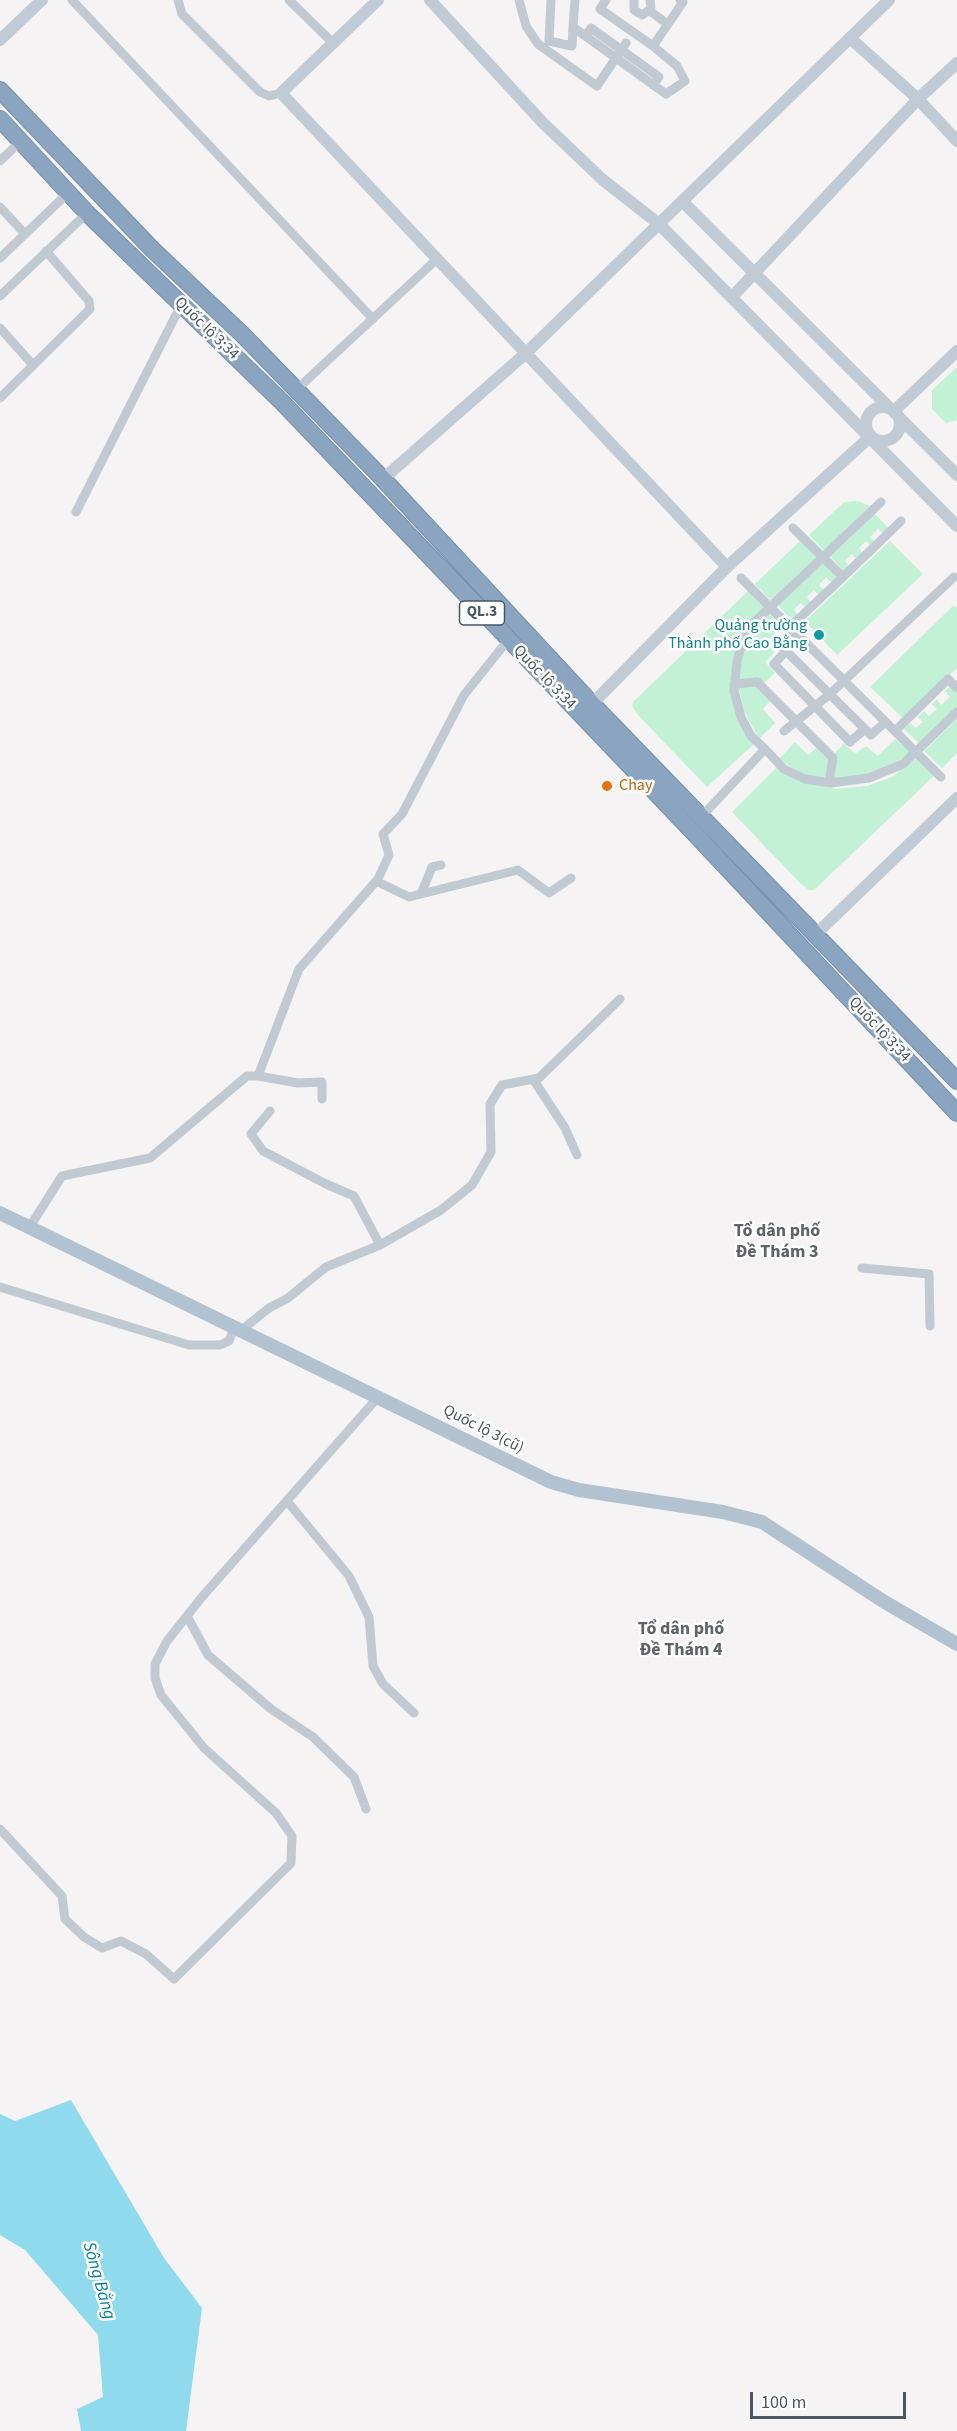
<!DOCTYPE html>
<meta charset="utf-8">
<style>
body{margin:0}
#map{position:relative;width:957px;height:2431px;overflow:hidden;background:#f5f3f3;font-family:"Source Sans 3",sans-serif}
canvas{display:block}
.scale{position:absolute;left:750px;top:2392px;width:156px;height:27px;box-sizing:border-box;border:3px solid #4a5661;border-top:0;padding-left:8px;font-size:18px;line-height:21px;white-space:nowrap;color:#4a5661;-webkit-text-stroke:4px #fff;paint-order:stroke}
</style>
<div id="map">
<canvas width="957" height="2431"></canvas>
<div class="scale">100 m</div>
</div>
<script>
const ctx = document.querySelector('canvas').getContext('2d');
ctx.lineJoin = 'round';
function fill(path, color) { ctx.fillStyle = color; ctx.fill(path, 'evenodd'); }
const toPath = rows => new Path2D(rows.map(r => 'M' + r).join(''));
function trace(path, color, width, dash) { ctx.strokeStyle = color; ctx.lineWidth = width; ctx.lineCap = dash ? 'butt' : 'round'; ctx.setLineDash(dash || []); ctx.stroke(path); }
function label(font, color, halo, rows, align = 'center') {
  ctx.font = font + ' "Source Sans 3",sans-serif'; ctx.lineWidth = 5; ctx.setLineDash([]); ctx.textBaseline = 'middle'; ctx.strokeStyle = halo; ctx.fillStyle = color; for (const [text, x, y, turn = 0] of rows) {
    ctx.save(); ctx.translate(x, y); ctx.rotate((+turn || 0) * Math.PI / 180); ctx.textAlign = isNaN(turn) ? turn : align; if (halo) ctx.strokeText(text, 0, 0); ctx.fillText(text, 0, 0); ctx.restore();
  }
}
const green = toPath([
 [957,367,957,420,946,423,932,409,932,390],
 [858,501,870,506,824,551,809,535,844,502],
 [874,513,889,529,884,534,878,529,870,537,875,542,871,546,866,541,859,548,863,554,857,560,852,554,845,561,850,567,844,572,830,556],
 [801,540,818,557,772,601,755,584],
 [890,541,923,574,837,655,805,621],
 [822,562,837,578,832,583,826,577,819,585,824,590,819,595,814,590,807,597,811,603,805,608,801,603,794,609,798,616,792,621,778,605],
 [749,590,765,607,752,621,732,682,754,744,707,787,638,715,632,706,633,702],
 [954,605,957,608,957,668,904,719,870,687],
 [768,611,783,625,765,643,775,652,765,662,775,673,764,683,775,695,763,709,775,723,759,739,744,711,737,681,740,661,749,630],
 [950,687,957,694,957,709,920,744,904,729,910,723,916,728,923,722,918,717,924,711,929,716,937,709,932,704,937,699,941,705,950,697,945,691],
 [957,719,957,753,942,768,924,751],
 [895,739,912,753,870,776,846,780,805,776,779,759,795,742,808,755,823,742,834,754,844,743,855,754,866,746,878,756],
 [916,758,935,775,814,890,809,890,801,884,732,812,777,767,801,781,836,789,867,786,892,777]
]);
const water = toPath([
 [71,2100,164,2258,202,2308,186,2431,81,2431,77,2409,103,2397,98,2335,25,2250,0,2235,0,2114,15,2121]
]);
const street = toPath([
 [72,0,373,319],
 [178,0,182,14,260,92,269,96,281,93],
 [289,0,333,43],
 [519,0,526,26,538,44,597,86,626,43],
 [551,0,549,41,572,46,573,27,666,94,685,81,677,66,653,46],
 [606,0,600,9,653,46,683,2,680,0],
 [634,0,634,10,642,15,651,9,650,0],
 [650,11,662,20],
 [573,27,575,0],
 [586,36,591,28,659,77,653,85],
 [0,161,21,141],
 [0,207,25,234],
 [0,258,68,193],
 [0,296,87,213],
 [0,328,33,365],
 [296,390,437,259],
 [0,398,90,309,89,301,46,251],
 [76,512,181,305],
 [793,528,843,577,901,521],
 [843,577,790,627,941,777],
 [741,578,790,627],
 [794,632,781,646,871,735,885,722],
 [786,651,774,664,850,742,865,729],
 [734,684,757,682,833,758,829,782],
 [784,731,830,694,954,577],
 [895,731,948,679,957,688],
 [765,749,751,736,741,717,734,691,737,661,746,630,881,502],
 [702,816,765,749,784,769,805,779,831,783,869,778,903,764,957,712],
 [376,881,409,897,518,870,549,893,571,878],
 [421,894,432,867,441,865],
 [258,1076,298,1083,322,1082,322,1099],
 [533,1079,565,1128,577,1155],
 [29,1228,62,1176,150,1158,247,1076,258,1076,299,969,378,879,389,855,383,834,402,814,464,695,508,640],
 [380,1245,441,1210,472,1185,491,1152,490,1104,502,1085,539,1078,620,999],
 [862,1268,929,1274,930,1326],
 [0,1287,189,1345,220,1345,229,1341,235,1326],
 [243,1329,269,1308,288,1298,326,1267,380,1245,354,1196,326,1184,263,1151,251,1134,270,1111],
 [287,1501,349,1576,369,1617,373,1666,383,1684,414,1713],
 [187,1616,208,1655,271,1709,313,1737,354,1777,366,1809],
 [0,1829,62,1896,65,1919,84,1937,102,1948,121,1941,146,1954,174,1979,291,1863,292,1836,276,1813,204,1748,161,1695,155,1678,155,1664,167,1641,202,1597,379,1396]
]);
const secondary = toPath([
 [378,0,281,93,727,567],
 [430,0,543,123,603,180,659,224,957,526],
 [850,38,918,99,957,141],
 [0,40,42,0],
 [682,201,957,475],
 [732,297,918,99,957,63],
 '866 424a17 17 0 1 1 34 0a17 17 0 1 1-34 0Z',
 [894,411,957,351],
 [383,479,525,354,889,0],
 [592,704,727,567,871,436],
 [815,935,957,798]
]);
const primary = toPath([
 [0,1213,551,1482,579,1490,723,1512,762,1522,883,1601,957,1644]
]);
const highway = toPath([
 [0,90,152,249,243,335,383,479,592,704,957,1081],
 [0,119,87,213,283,403,696,835,957,1113]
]);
const markers = [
 [819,635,6,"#0f9aa8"],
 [607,786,6,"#e8710a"]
];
const shields = [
 [482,613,45]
];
const shieldNames = [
 ["QL.3",482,613]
];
const streetNames = [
 ["Quốc lộ 3;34",206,329,44],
 ["Quốc lộ 3;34",544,678,46],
 ["Quốc lộ 3;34",879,1030,47],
 ["Quốc lộ 3(cũ)",483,1430,27]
];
const cultureNames = [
 ["Quảng trường",807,626],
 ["Thành phố Cao Bằng",807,644]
];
const foodNames = [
 ["Chay",619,786]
];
const neighbourhoodNames = [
 ["Tổ dân phố",777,1232],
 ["Đề Thám 3",777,1253],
 ["Tổ dân phố",681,1630],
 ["Đề Thám 4",681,1651]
];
const waterNames = [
 ["Sông Bằng",98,2281,74]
];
fill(green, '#c3f1d5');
fill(water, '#90daee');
trace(highway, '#7690ad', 18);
trace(street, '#c1cad2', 9);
trace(secondary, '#c1cbd6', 12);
trace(primary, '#b3c2d1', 14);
trace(highway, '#8ba5c1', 16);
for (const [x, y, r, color] of markers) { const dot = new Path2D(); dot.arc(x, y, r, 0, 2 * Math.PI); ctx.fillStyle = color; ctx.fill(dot); trace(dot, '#fff', 2); }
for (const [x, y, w] of shields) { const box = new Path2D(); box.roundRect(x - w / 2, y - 12, w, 24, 4.5); ctx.fillStyle = '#fff'; ctx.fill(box); trace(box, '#4a5661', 1.5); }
label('bold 15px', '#4a5661', null, shieldNames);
label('16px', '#4a5661', '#fff', streetNames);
label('16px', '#0d838f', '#fff', cultureNames, 'right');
label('16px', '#c56008', '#fff', foodNames, 'left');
label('bold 18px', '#5f6368', '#fff', neighbourhoodNames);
label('italic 18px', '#0c7c9b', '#fff', waterNames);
</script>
